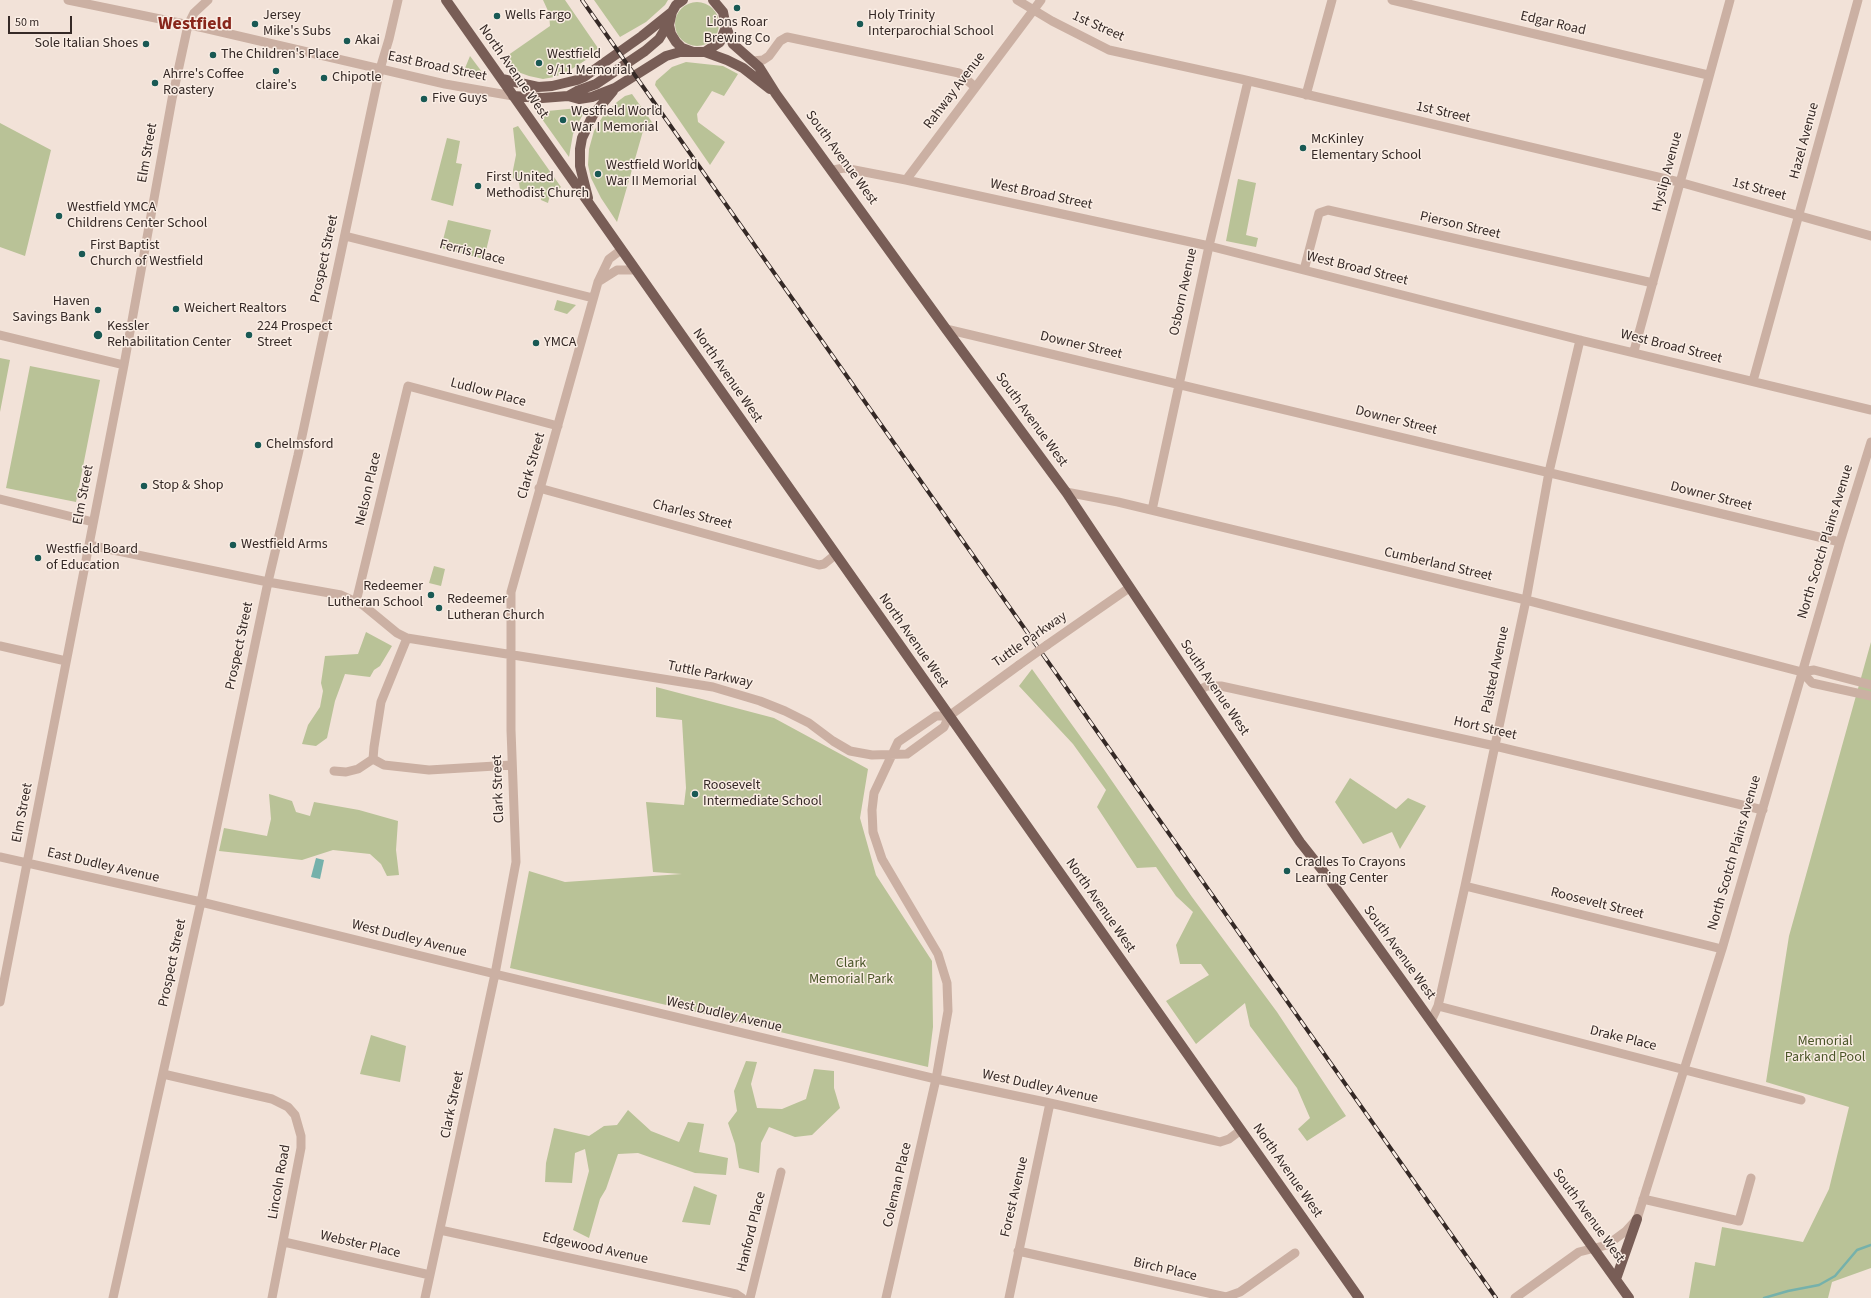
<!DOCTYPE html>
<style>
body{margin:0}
#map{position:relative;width:1871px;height:1298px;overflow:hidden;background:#f2e2d8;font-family:"Source Sans 3",sans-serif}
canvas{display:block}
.scale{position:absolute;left:8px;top:16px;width:64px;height:18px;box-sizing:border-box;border:2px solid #352926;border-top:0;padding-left:5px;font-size:12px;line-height:14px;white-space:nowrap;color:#352926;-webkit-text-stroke:3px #faede4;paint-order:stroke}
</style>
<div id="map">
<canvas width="1871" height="1298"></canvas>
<div class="scale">50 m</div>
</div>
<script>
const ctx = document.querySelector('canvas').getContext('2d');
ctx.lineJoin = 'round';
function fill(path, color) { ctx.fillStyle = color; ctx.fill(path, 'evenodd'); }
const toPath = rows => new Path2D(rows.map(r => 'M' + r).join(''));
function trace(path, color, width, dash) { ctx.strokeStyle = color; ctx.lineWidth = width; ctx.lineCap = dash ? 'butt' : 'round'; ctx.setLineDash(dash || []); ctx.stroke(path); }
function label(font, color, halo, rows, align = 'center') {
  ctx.font = font + ' "Source Sans 3",sans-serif'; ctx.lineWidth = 3; ctx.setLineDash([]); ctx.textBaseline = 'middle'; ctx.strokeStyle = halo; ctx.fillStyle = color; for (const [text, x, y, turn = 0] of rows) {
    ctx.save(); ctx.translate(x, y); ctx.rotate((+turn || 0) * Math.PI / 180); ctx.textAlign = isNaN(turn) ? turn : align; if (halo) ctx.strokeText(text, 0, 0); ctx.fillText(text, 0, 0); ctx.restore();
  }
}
const green = toPath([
 [543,0,565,0,600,51,567,72,554,77,543,79,529,76,518,72,510,65,504,58,550,26,549,13],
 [594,0,668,0,665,5,646,22,620,37],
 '675 24a22 22 0 1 1 44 0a22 22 0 1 1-44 0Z',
 [470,56,482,72,480,77,463,73],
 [686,62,723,66,738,74,724,96,712,91,697,114,698,122,725,142,710,165,655,85,656,81,672,67],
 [632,94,654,125,643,131,617,222,601,198,591,178,588,165,589,149,594,131,603,116,617,102,625,96],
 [589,107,582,116,573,134,569,157,537,112],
 [0,123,51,150,25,256,0,247],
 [518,126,561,187,559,189,551,191,548,203,541,200,541,196,520,190,519,183,513,178,513,170,516,155,513,128],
 [447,138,460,141,456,163,462,164,453,206,431,200],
 [1238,179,1256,183,1246,235,1258,238,1256,247,1226,241],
 [448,220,491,230,484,259,441,248],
 [557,300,576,305,567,314,554,310],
 [0,358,10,360,0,412],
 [30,366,100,380,76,502,6,488],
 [434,566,445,569,441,586,429,583],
 [366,632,392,646,380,666,374,670,370,677,345,674,335,701,327,738,316,746,302,744,308,725,320,707,323,691,321,683,325,656,358,654],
 [1871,642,1871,1268,1832,1282,1828,1298,1689,1298,1695,1262,1715,1266,1722,1227,1803,1242,1829,1189,1849,1107,1766,1082,1789,936],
 [1032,669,1103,768,1192,897,1277,1012,1346,1116,1307,1141,1298,1129,1310,1118,1297,1088,1250,1026,1245,1003,1196,1044,1166,1001,1209,975,1201,964,1180,964,1176,945,1193,912,1176,896,1156,867,1137,868,1097,807,1106,790,1073,744,1019,686],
 [656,687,774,718,868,769,860,818,876,875,932,961,933,1027,928,1067,510,968,529,871,565,882,682,874,653,872,646,802,684,805,686,788,682,720,656,717],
 [1350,778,1396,809,1408,798,1426,806,1400,849,1392,832,1363,844,1335,802],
 [269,794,292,801,296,812,310,816,314,802,359,810,398,821,396,850,399,875,387,876,381,864,370,854,333,850,302,860,219,851,224,828,267,836,271,819],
 [371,1035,406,1046,400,1082,360,1074],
 [746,1061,757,1062,751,1084,757,1108,782,1109,806,1099,814,1069,834,1071,834,1088,840,1108,812,1135,795,1137,769,1127,761,1143,759,1173,739,1168,735,1144,728,1123,737,1111,734,1091],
 [628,1110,651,1131,679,1142,688,1122,704,1124,699,1152,728,1158,726,1175,695,1173,638,1153,618,1154,606,1189,600,1199,589,1238,573,1230,589,1171,585,1149,575,1153,572,1183,545,1182,546,1163,554,1128,589,1136,604,1126,617,1125],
 [694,1186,717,1195,710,1225,682,1222]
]);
const water = toPath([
 [316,858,324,860,320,879,311,877]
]);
const stream = toPath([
 [1764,1298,1788,1291,1819,1285,1835,1276,1857,1250,1871,1245]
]);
const minor = toPath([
 [68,0,204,28,445,84,513,96],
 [1017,0,1052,21,1109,50,1241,79,1679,182,1871,236],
 [1392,0,1708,75],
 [753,61,763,60,769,56,780,41,787,37,959,73,975,87],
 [1306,95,1332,0],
 [833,170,844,168,906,180,1209,246,1580,340,1871,410],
 [906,180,1041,0],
 [345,236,593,298],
 [1304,270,1319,213,1328,210,1653,283],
 [598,282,617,270,635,270],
 [946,329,1840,542],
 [0,335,124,365],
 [1634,351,1730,0],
 [1753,381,1858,0],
 [539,488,819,565,824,564,835,555],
 [1066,492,1118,502,1526,600,1802,672,1814,670,1871,685],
 [0,499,93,522],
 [1152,510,1209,246,1248,81],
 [89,545,268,582,341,595,363,605,397,633,407,638,713,687,760,701,785,711,809,723,833,741,850,751,872,755,907,754,944,727,949,716,1019,665],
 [356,602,408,386,558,426],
 [407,638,381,702,374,747,373,759,384,765,429,770,512,765],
 [1047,645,1129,588],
 [0,646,66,661],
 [1802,672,1812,683,1871,696],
 [1199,690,1207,686,1221,686,1495,746,1763,810],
 [334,771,346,772,358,769,373,759],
 [0,857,201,902,495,974,936,1079,1050,1103,1212,1140,1220,1142,1229,1139,1241,1130],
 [1465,886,1722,949],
 [0,1002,124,365,172,99,188,25,194,13,208,0],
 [1438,1006,1801,1100],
 [1431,1021,1438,1006,1465,886,1526,600,1549,472,1580,340],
 [163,1074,272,1099,288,1107,295,1115,301,1136,301,1148,272,1298],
 [1643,1199,1739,1221,1751,1178],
 [440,1230,736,1294,742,1298],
 [284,1242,430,1275],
 [1018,1251,1226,1297,1240,1292,1295,1253],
 [113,1298,201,902,268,582,298,455,380,69,389,39,398,0],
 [425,1298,495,974,516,862,511,730,511,592,598,282,609,259,621,250],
 [750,1298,781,1172],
 [886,1298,936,1079,948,1011,947,983,938,954,882,859,873,832,872,810,874,793,898,742,936,716,949,716],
 [1009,1298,1050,1103],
 [1515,1298,1579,1252,1607,1245,1626,1231,1637,1219,1722,949,1840,542,1871,442]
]);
const major = toPath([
 [446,0,1359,1298],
 [683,0,676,5,672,12,669,25,671,34,676,42,682,48,693,52,705,52,720,42,726,27,723,12,713,0],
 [726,27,733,44,759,67,776,94,946,329,1066,492,1300,842,1330,880,1629,1298],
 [705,52,727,60,743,68,770,89],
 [502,79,538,87,552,86,577,80,584,77,642,36,672,12],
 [513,96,542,98,568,96,579,99,592,97,615,88,666,56,680,52,693,52],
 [568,96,577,91,596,84,645,51,659,39,670,21],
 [588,198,580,166,580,149,582,138,593,115,613,91],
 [1616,1279,1637,1219]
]);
const rail = toPath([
 [582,0,1496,1298]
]);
const minorBridge = toPath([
 [1019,665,1047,645]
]);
const markers = [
 [737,8,4,"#195954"],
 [497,16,4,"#195954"],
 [255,24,4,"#195954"],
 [860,24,4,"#195954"],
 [347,41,4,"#195954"],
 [146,44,4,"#195954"],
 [213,55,4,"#195954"],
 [539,63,4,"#195954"],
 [276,71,4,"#195954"],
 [324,78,4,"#195954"],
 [155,83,4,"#195954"],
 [424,99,4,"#195954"],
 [563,120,4,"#195954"],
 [1303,148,4,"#195954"],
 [598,174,4,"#195954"],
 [478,186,4,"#195954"],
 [59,216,4,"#195954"],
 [82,254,4,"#195954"],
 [176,309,4,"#195954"],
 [98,310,4,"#195954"],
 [98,335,5,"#195954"],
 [249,335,4,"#195954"],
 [536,343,4,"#195954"],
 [258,445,4,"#195954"],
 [144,486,4,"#195954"],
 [233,545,4,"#195954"],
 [38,558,4,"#195954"],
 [431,595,4,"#195954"],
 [439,608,4,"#195954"],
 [695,794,4,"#195954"],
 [1287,871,4,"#195954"]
];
const poiNames = [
 ["Jersey",263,16],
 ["Mike's Subs",263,32],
 ["Wells Fargo",505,16],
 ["Holy Trinity",868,16],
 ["Interparochial School",868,32],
 ["Lions Roar",737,23,"center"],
 ["Brewing Co",737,39,"center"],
 ["Akai",355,41],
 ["Sole Italian Shoes",138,44,"right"],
 ["The Children's Place",221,55],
 ["Westfield",547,55],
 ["9/11 Memorial",547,71],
 ["Ahrre's Coffee",163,75],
 ["Roastery",163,91],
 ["Chipotle",332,78],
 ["claire's",276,86,"center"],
 ["Five Guys",432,99],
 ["Westfield World",571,112],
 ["War I Memorial",571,128],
 ["McKinley",1311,140],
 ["Elementary School",1311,156],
 ["Westfield World",606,166],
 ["War II Memorial",606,182],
 ["First United",486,178],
 ["Methodist Church",486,194],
 ["Westfield YMCA",67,208],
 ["Childrens Center School",67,224],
 ["First Baptist",90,246],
 ["Church of Westfield",90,262],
 ["Haven",90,302,"right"],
 ["Savings Bank",90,318,"right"],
 ["Weichert Realtors",184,309],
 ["Kessler",107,327],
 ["Rehabilitation Center",107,343],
 ["224 Prospect",257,327],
 ["Street",257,343],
 ["YMCA",544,343],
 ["Chelmsford",266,445],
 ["Stop & Shop",152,486],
 ["Westfield Arms",241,545],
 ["Westfield Board",46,550],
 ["of Education",46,566],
 ["Redeemer",423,587,"right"],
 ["Lutheran School",423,603,"right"],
 ["Redeemer",447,600],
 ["Lutheran Church",447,616],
 ["Roosevelt",703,786],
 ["Intermediate School",703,802],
 ["Cradles To Crayons",1295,863],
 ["Learning Center",1295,879]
];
const streetNames = [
 ["Edgar Road",1553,24,13],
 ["1st Street",1098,27,24],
 ["East Broad Street",437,67,12],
 ["North Avenue West",513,72,55],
 ["Rahway Avenue",955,91,-53],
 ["1st Street",1443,113,13],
 ["Hazel Avenue",1805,141,-75],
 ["Elm Street",148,153,-80],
 ["South Avenue West",841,158,54],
 ["Hyslip Avenue",1668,172,-75],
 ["1st Street",1759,190,15],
 ["West Broad Street",1041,195,12],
 ["Pierson Street",1460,226,13],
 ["Ferris Place",472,253,14],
 ["Prospect Street",325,259,-78],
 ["West Broad Street",1357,269,14],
 ["Osborn Avenue",1184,292,-78],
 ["Downer Street",1081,346,13],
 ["West Broad Street",1671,347,14],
 ["North Avenue West",727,376,55],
 ["Ludlow Place",488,393,15],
 ["South Avenue West",1031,420,54],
 ["Downer Street",1396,421,14],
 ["Clark Street",532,466,-74],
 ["Nelson Place",369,489,-77],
 ["Elm Street",84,495,-79],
 ["Downer Street",1711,497,14],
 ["Charles Street",692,515,15],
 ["North Scotch Plains Avenue",1826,542,-73],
 ["Cumberland Street",1438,565,13],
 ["Tuttle Parkway",1030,640,-35],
 ["North Avenue West",913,641,55],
 ["Prospect Street",240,646,-78],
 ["Palsted Avenue",1496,670,-78],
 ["Tuttle Parkway",710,675,12],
 ["South Avenue West",1214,688,56],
 ["Hort Street",1485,729,13],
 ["Clark Street",499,789,-92],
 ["Elm Street",23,813,-79],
 ["North Scotch Plains Avenue",1735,853,-74],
 ["East Dudley Avenue",103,866,13],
 ["Roosevelt Street",1597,904,14],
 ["North Avenue West",1100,906,55],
 ["West Dudley Avenue",409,939,14],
 ["South Avenue West",1399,953,54],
 ["Prospect Street",173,963,-78],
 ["West Dudley Avenue",724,1015,13],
 ["Drake Place",1623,1039,14],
 ["West Dudley Avenue",1040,1087,12],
 ["Clark Street",453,1105,-78],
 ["North Avenue West",1287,1171,55],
 ["Lincoln Road",280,1182,-80],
 ["Coleman Place",898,1185,-77],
 ["Forest Avenue",1015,1197,-77],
 ["South Avenue West",1588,1216,54],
 ["Hanford Place",752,1232,-76],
 ["Webster Place",360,1245,13],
 ["Edgewood Avenue",595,1249,12],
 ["Birch Place",1165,1270,13]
];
const parkNames = [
 ["Clark",851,964],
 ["Memorial Park",851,980],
 ["Memorial",1825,1042],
 ["Park and Pool",1825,1058]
];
const districtNames = [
 ["Westfield",195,25]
];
fill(green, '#b9c297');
fill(water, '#75b1ab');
trace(stream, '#75b1ab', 2.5);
trace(minor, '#cbb0a3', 9);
trace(major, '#785d56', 10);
trace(rail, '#352926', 4);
trace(rail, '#faede4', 2.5, [8]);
trace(minorBridge, '#cbb0a3', 9);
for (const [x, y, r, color] of markers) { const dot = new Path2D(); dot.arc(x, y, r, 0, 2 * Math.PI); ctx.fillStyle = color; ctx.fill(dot); trace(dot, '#faede4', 1.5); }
label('14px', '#352926', '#faede4', poiNames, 'left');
label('14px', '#352926', '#faede4', streetNames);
label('14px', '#4a5528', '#faede4', parkNames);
label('bold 18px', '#88261b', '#faede4', districtNames);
</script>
